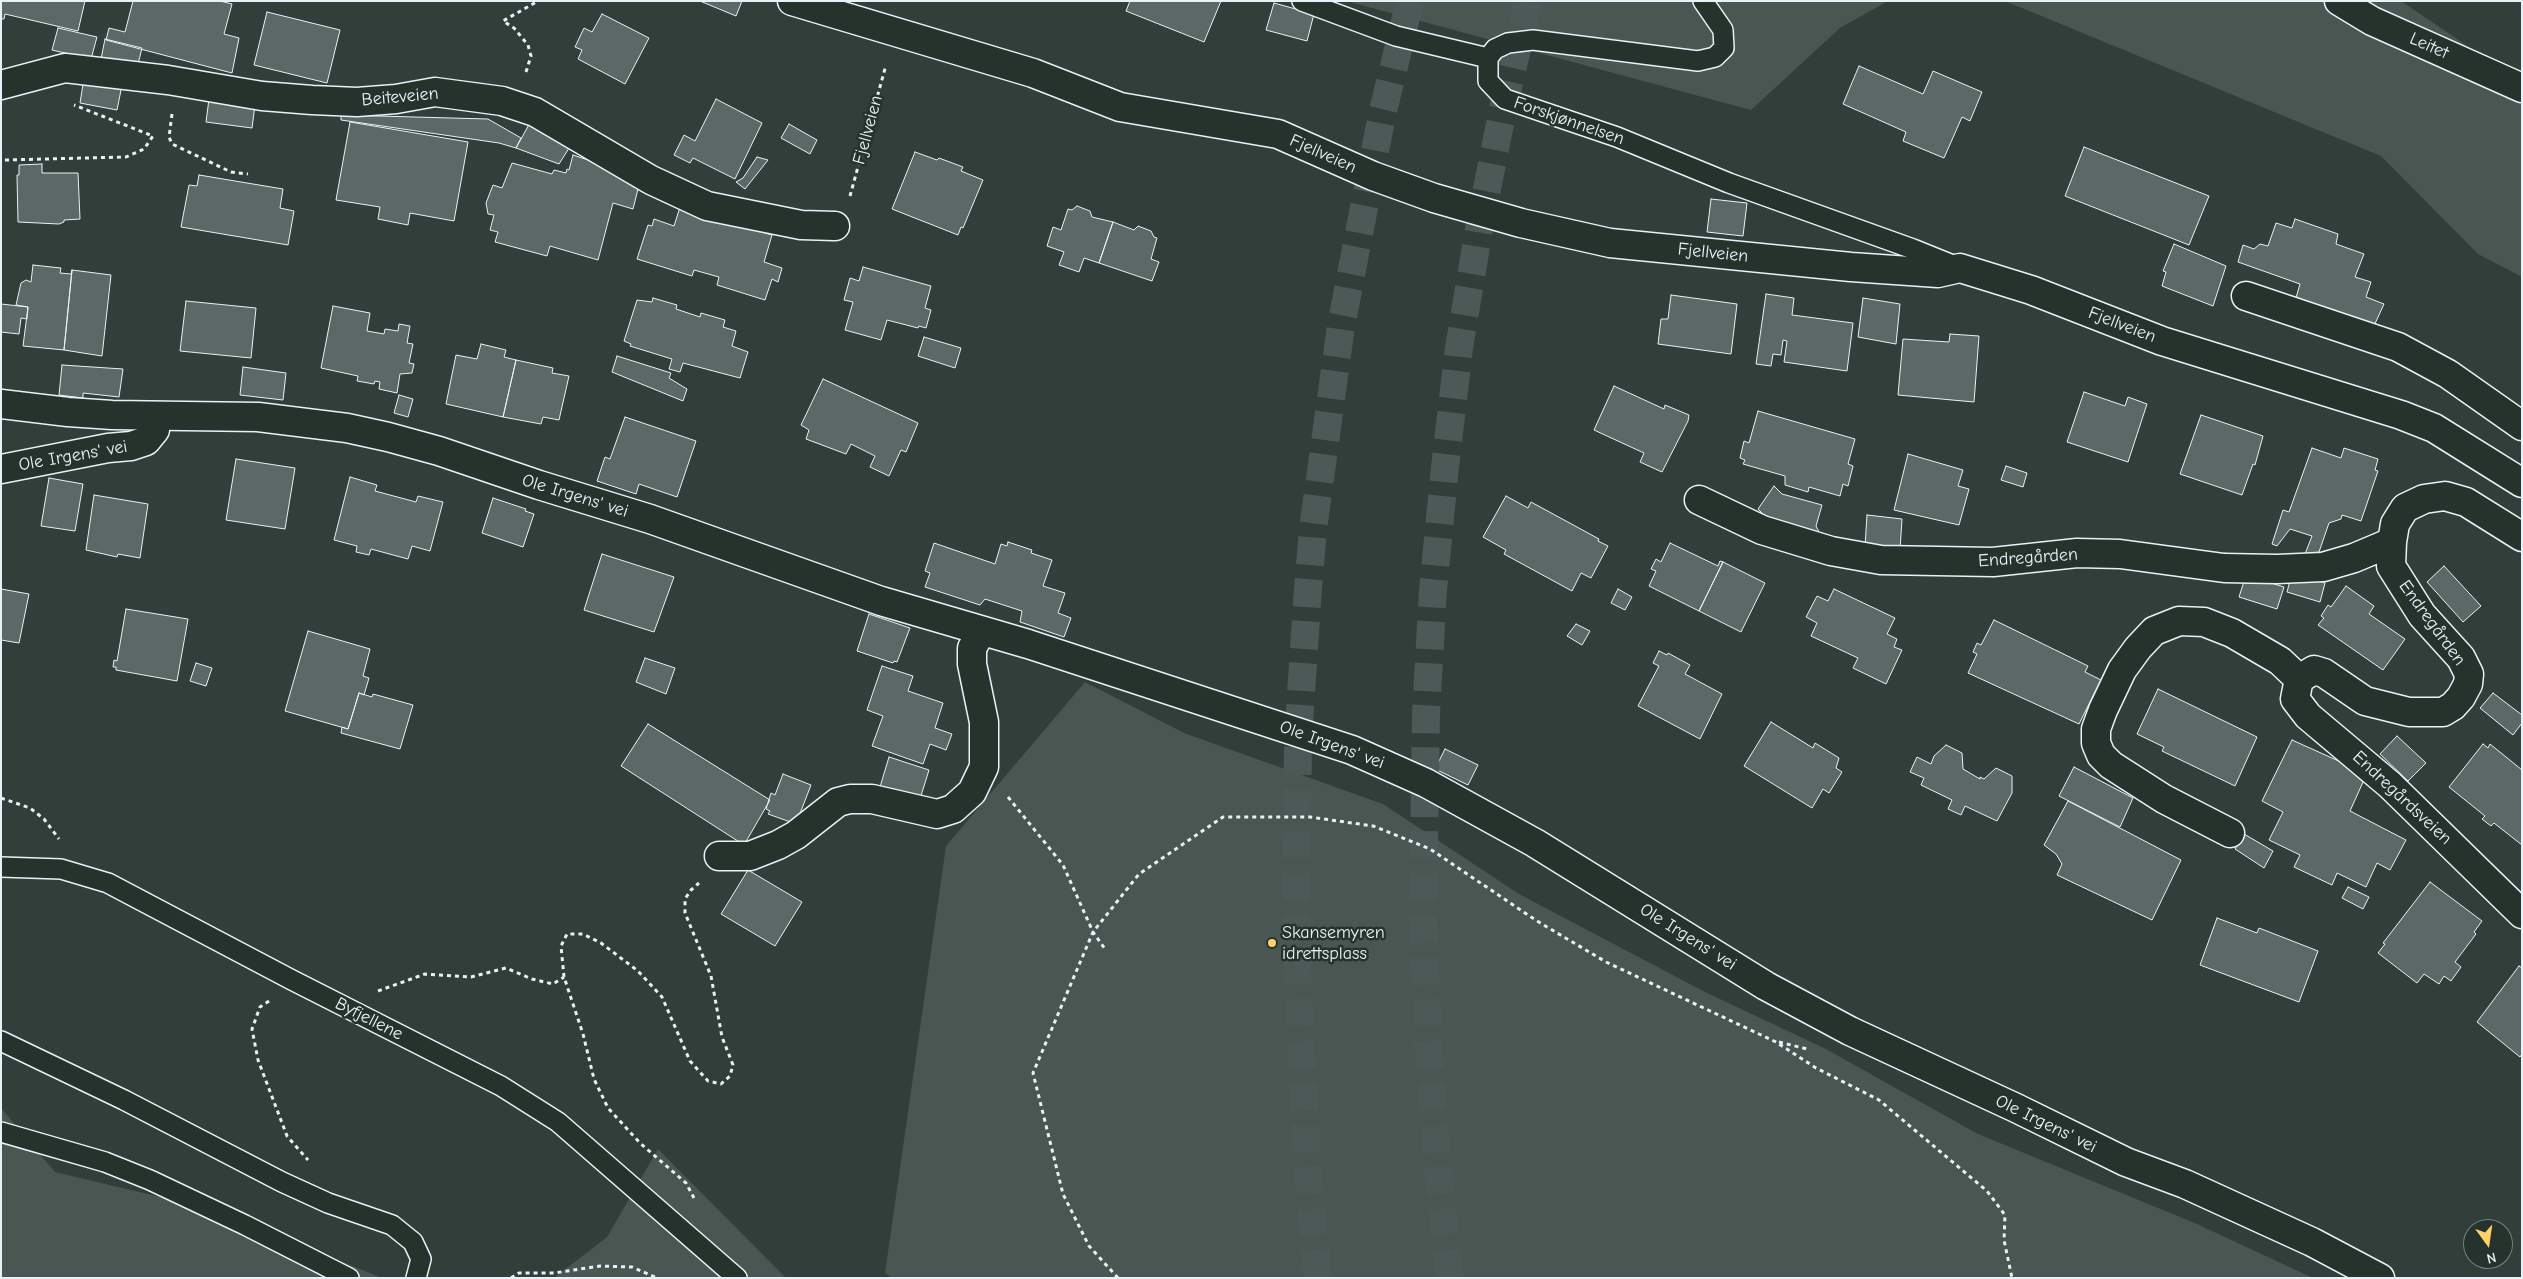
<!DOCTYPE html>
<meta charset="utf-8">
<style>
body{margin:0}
#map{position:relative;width:2523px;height:1279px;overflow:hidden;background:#323e39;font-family:"Comic Neue",sans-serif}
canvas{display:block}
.frame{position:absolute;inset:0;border:2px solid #e8f1f8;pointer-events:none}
.north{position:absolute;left:2463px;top:1219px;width:50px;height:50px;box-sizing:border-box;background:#26332d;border:1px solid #747f7e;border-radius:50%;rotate:166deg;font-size:14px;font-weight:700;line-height:20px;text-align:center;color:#e8f1f8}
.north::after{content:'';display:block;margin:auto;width:18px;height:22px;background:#ffd166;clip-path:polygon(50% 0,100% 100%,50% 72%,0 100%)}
</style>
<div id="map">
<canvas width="2523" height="1279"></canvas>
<div class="frame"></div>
<div class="north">N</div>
</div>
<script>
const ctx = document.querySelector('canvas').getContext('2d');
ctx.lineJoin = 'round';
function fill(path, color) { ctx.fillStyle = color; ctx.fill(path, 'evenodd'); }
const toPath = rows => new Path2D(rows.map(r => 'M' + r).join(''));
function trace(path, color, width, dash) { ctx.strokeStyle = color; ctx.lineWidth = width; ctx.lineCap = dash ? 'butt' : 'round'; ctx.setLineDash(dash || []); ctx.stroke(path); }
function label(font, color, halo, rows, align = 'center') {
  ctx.font = font + ' "Comic Neue",sans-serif'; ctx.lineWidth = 5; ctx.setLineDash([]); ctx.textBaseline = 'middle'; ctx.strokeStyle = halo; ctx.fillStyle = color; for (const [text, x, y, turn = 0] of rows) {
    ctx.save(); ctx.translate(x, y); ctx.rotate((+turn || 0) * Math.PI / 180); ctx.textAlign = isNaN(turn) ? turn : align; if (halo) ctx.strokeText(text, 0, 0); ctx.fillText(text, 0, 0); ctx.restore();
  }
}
const green = toPath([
 [1346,1,1888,1,1840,28,1751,110],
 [2005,1,2401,1,2522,83,2522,277,2478,254,2381,156],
 [1085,682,1184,733,1383,804,1519,894,1705,992,1824,1048,1978,1134,2197,1224,2313,1278,892,1278,885,1273,946,846],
 [1,1108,55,1172,211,1209,382,1278,1,1278],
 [658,1149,786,1278,554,1278,607,1237]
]);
const building = toPath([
 [1,1,85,1,78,31,5,14,4,19,1,19,1,1],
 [133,1,220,1,232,4,224,34,239,38,232,73,106,40,109,28,125,32,133,1],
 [700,1,742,1,736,16,700,1],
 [1130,1,1221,1,1204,42,1126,11,1130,1],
 [1274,3,1314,14,1307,41,1266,30,1274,3],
 [267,12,340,30,327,83,254,65,267,12],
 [602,14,649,38,625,84,578,59,582,50,575,47,584,28,592,32,602,14],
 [58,28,97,37,91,59,52,50,58,28],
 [105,39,142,48,137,68,101,59,105,39],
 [1859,66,1923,94,1933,71,1982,92,1970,121,1962,117,1944,158,1903,141,1906,132,1843,104,1859,66],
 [84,78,122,85,117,110,80,103,84,78],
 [209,99,255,105,252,128,206,122,209,99],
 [716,99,762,123,735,179,693,158,690,163,674,155,684,135,695,141,716,99],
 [341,115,488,119,521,138,516,148,499,143,341,120,341,115],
 [531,121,571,145,559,164,516,148,531,121],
 [350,122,468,142,454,221,410,213,408,225,378,219,380,207,336,200,350,122],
 [789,124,817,140,810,154,781,138,789,124],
 [2084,147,2209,196,2189,245,2065,196,2084,147],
 [915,152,937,160,939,158,963,167,961,171,983,180,963,228,961,227,958,235,892,209,915,152],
 [573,155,609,167,639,185,633,209,613,203,598,260,550,246,547,256,495,242,498,232,490,230,494,215,488,214,486,203,493,185,502,188,512,163,552,174,554,170,566,173,567,169,569,170,573,155],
 [757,157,768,160,745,189,736,182,743,178,757,157],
 [42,164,42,173,78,173,80,219,64,220,64,222,59,224,18,222,17,175,19,175,19,165,42,164],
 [199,175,283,189,280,208,294,211,288,245,181,227,189,185,197,186,199,175],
 [1711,199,1747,203,1743,236,1707,232,1711,199],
 [1077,206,1090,211,1092,217,1113,222,1099,263,1084,258,1079,272,1059,265,1064,252,1047,246,1053,227,1061,230,1068,209,1072,210,1077,206],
 [680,207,772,235,764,262,782,268,778,282,772,279,765,300,717,285,719,277,694,270,692,276,637,259,648,225,652,226,654,219,674,226,680,207],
 [2295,219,2338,234,2336,244,2364,254,2355,277,2371,282,2366,297,2384,304,2373,328,2295,301,2300,284,2238,262,2243,245,2254,249,2260,244,2268,246,2276,223,2292,228,2295,219],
 [1113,222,1134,230,1138,226,1151,231,1154,237,1157,238,1151,259,1159,262,1152,281,1099,263,1113,222],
 [2174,244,2226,266,2213,306,2162,286,2166,272,2163,271,2174,244],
 [33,265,61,268,60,273,71,274,72,270,64,350,23,346,28,307,16,305,21,283,26,280,31,282,33,265],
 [863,267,931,286,925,308,931,310,926,328,919,326,918,328,887,320,881,340,845,330,853,302,844,300,850,278,859,281,863,267],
 [72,270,111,275,102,356,64,350,72,270],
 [1766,294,1794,298,1792,315,1853,323,1847,371,1784,362,1787,341,1783,340,1781,355,1773,354,1771,366,1756,364,1766,294],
 [1671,295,1737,304,1731,354,1658,344,1661,319,1668,319,1671,295],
 [653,298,677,305,676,309,700,317,701,313,725,320,723,327,736,331,732,346,748,352,740,378,683,363,680,372,669,369,672,359,630,346,631,344,624,341,637,300,652,302,653,298],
 [1863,298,1900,304,1896,344,1858,337,1863,298],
 [186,301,256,308,251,358,180,351,186,301],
 [1,304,28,307,27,319,21,318,19,334,1,332,1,304],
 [333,306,370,313,367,331,384,334,385,329,398,331,399,324,410,326,407,343,413,344,409,363,414,364,412,373,400,374,397,393,379,389,380,382,375,381,374,384,357,381,358,376,321,368,333,306],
 [1950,334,1979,336,1974,402,1898,395,1903,339,1949,342,1950,334],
 [924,337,961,348,955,368,918,356,924,337],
 [481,344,506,350,504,357,516,360,503,417,446,404,456,355,477,359,481,344],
 [617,356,671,373,669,378,687,389,683,401,612,372,617,356],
 [516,360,553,368,552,373,569,376,559,420,543,417,541,424,503,417,516,360],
 [62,365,123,369,119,397,83,393,83,398,59,395,62,365],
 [243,367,286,373,283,400,240,395,243,367],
 [823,379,918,423,906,452,901,450,889,476,870,467,875,456,851,444,846,454,806,439,809,430,801,425,823,379],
 [1614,386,1664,409,1665,405,1689,415,1688,421,1662,472,1640,462,1644,453,1594,430,1614,386],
 [2084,392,2125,406,2128,397,2147,404,2128,462,2067,442,2084,392],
 [399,395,413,399,408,417,394,413,399,395],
 [1758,411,1855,439,1848,464,1853,466,1848,486,1843,484,1840,496,1809,487,1808,492,1785,485,1785,476,1743,464,1745,460,1740,458,1744,441,1749,443,1758,411],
 [2201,415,2263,436,2255,465,2253,464,2242,495,2180,474,2201,415],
 [625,417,696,441,677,497,639,484,636,494,597,481,605,457,610,459,625,417],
 [2312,448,2341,458,2344,448,2378,459,2375,470,2378,471,2361,521,2342,515,2341,519,2329,523,2319,552,2305,554,2312,536,2290,529,2277,546,2272,544,2283,510,2289,512,2312,448],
 [1908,454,1963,470,1958,486,1969,489,1959,525,1894,510,1908,454],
 [236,459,295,468,285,529,226,520,236,459],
 [2006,466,2027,473,2023,487,2001,480,2006,466],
 [350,477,377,485,375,491,416,502,418,496,443,502,430,551,412,546,408,559,371,549,369,555,356,552,357,546,334,540,350,477],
 [49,478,83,484,75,531,41,526,49,478],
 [1774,486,1782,494,1822,505,1816,526,1821,536,1766,517,1758,509,1774,486],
 [94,495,148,504,140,558,118,554,117,557,86,550,94,495],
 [1506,496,1528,508,1531,502,1599,539,1598,541,1608,546,1591,578,1581,573,1572,591,1504,554,1506,550,1483,537,1506,496],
 [493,498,526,509,525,511,534,514,523,547,482,533,493,498],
 [1867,515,1902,519,1900,550,1865,547,1867,515],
 [1008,542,1032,550,1031,553,1052,560,1043,586,1065,593,1058,613,1071,618,1064,637,1020,622,1022,611,985,599,980,605,925,587,930,573,925,571,934,543,995,564,1001,544,1007,546,1008,542],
 [1670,543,1718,566,1720,561,1723,562,1699,611,1649,586,1656,571,1651,569,1656,559,1661,562,1670,543],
 [602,554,674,577,654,632,584,610,602,554],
 [1723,562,1765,583,1741,632,1699,611,1723,562],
 [2444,566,2481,606,2463,622,2427,582,2444,566],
 [2292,573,2325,583,2320,602,2287,592,2292,573],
 [2246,575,2284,587,2277,609,2239,597,2246,575],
 [2346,586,2374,606,2369,614,2405,639,2383,670,2318,625,2324,618,2321,616,2328,605,2331,607,2346,586],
 [1,589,29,594,19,643,1,640,1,589],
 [1618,589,1632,597,1625,610,1611,603,1618,589],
 [1834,589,1895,618,1887,634,1897,639,1894,647,1902,650,1886,684,1853,668,1858,658,1811,636,1817,623,1806,617,1817,596,1828,601,1834,589],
 [126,609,188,619,177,681,116,670,116,667,113,667,114,660,117,661,126,609],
 [869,614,910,628,897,662,894,661,893,663,857,651,869,614],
 [1994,620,2088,666,2085,672,2101,680,2079,724,1968,673,1977,654,1973,652,1977,643,1981,645,1994,620],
 [1576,624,1590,631,1582,645,1567,636,1576,624],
 [308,631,370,649,363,676,369,678,364,695,359,693,348,729,285,711,308,631],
 [1659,651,1667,655,1668,653,1690,665,1685,674,1722,694,1700,739,1638,706,1659,666,1653,663,1659,651],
 [645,658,675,668,666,694,636,682,645,658],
 [196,663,212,668,206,686,190,681,196,663],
 [882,666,913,676,908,691,943,703,935,728,952,734,946,750,930,744,923,764,872,746,883,716,867,710,882,666],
 [2158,689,2257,737,2235,786,2162,751,2164,747,2137,734,2158,689],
 [359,693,372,697,373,694,413,705,400,749,341,733,342,727,348,729,359,693],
 [2493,693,2522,715,2522,723,2513,735,2480,708,2493,693],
 [1771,722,1813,748,1815,743,1839,758,1836,768,1842,772,1829,793,1823,789,1812,808,1744,766,1771,722],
 [648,724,770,800,744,845,621,766,648,724],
 [2397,736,2426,763,2408,781,2380,754,2397,736],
 [2292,740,2343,763,2363,782,2350,811,2406,840,2390,870,2377,863,2366,887,2337,873,2332,885,2294,867,2300,855,2269,840,2283,812,2262,801,2292,740],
 [2483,744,2488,748,2490,744,2522,770,2522,845,2494,823,2491,826,2482,819,2485,816,2449,787,2483,744],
 [1946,745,1962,753,1963,769,1980,779,1980,777,1984,779,1996,768,2012,776,2012,793,1997,821,1965,806,1961,815,1948,809,1952,800,1921,785,1924,778,1910,772,1917,757,1931,764,1934,756,1946,745],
 [1445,749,1478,765,1468,785,1435,769,1445,749],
 [889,757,929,770,920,799,880,787,889,757],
 [2074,767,2133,798,2120,827,2059,796,2074,767],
 [783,774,811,785,796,824,768,814,770,811,766,809,771,793,775,795,783,774],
 [2068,801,2181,860,2152,920,2057,875,2062,864,2056,854,2044,845,2068,801],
 [2244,834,2273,851,2264,868,2235,849,2244,834],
 [748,870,802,902,775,946,721,914,748,870],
 [2430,882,2482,921,2474,932,2476,934,2455,962,2461,967,2451,981,2444,976,2439,984,2424,974,2417,983,2378,953,2385,944,2383,943,2430,882],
 [2348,887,2369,897,2363,909,2342,898,2348,887],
 [2217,918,2257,933,2259,928,2318,951,2299,1002,2200,965,2217,918],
 [2519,966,2522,968,2522,1054,2520,1057,2477,1022,2519,966]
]);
const trunkTunnel = toPath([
 [1318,1278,1307,1162,1296,946,1298,741,1307,602,1313,529,1341,326,1382,115,1410,1],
 [1450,1278,1438,1174,1429,1050,1423,925,1426,713,1433,590,1445,467,1459,348,1479,229,1503,109,1528,1]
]);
const path = toPath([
 [526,72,531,56,528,45,514,28,503,21,538,1],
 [172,114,169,137,172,144,231,172,248,174],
 [5,160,126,157,144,149,153,136,74,105],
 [850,196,886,65],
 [1008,797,1063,865,1093,932,1105,949],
 [1,798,30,808,44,819,59,839],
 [378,991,425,974,471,977,506,968,532,979,553,984,564,977],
 [269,1001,260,1007,252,1029,258,1060,287,1136,308,1160],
 [1779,1042,1807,1049],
 [694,1198,686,1183,640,1143,608,1108,594,1079,583,1034,564,977,561,946,567,934,583,934,601,943,638,971,662,997,690,1061,708,1081,721,1084,730,1076,733,1065,722,1037,711,976,685,913,685,899,691,890,699,883],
 [511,1278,519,1273,554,1273,600,1266,632,1267,657,1278],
 [1118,1278,1089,1246,1063,1194,1033,1073,1093,932,1139,874,1223,817,1310,817,1373,826,1430,849,1537,921,1606,962,1776,1042,1816,1068,1879,1100,1987,1191,2005,1215,2004,1240,2012,1278]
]);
const service = toPath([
 [1302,1,1396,36,1488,58],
 [1703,1,1723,30,1724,48,1715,57,1698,61,1533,40,1508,43,1495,49,1488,58,1488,81,1505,99,1617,137,1729,183,1913,249,1960,268],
 [1,867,61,869,108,883,292,980,501,1086,558,1122,737,1278],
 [1,1041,124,1100,282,1182,328,1203,392,1225,413,1242,421,1259,416,1278],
 [1,1132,105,1162,150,1180,245,1225,349,1278]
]);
const minor = toPath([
 [792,1,1033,73,1120,107,1278,134,1373,176,1434,198,1521,223,1610,243,1851,267,1938,273,1960,268,2031,290,2162,341,2401,415,2434,428,2522,483],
 [2339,1,2372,21,2522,88],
 [1,85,65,68,168,80,262,96,312,100,357,102,396,99,435,92,502,101,535,112,651,180,707,206,801,225,835,226],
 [2246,296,2398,347,2448,374,2522,426],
 [1,469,108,448,131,446,146,441,155,430,156,416],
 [1699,500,1762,530,1831,551,1881,560,1993,562,2077,553,2120,554,2224,568,2277,569,2323,567,2354,558,2392,542],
 [2299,679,2314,670,2324,673,2365,701,2409,712,2443,712,2453,706,2461,697,2468,684,2469,674,2461,658,2422,615,2391,566,2392,542,2395,524,2405,508,2424,499,2445,496,2466,502,2522,537],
 [2299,679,2295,699,2308,716,2390,785,2522,914],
 [2230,833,2164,799,2111,765,2101,755,2096,743,2096,729,2103,710,2122,670,2138,648,2154,631,2179,621,2204,622,2232,633,2280,661,2299,679],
 [719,856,750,856,778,845,796,835,838,802,850,799,872,799,937,814,953,809,972,792,984,767,984,722,972,664,972,648,982,631]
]);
const tertiary = toPath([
 [1,404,68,412,112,415,258,417,347,428,388,437,439,451,539,485,650,519,881,601,1028,644,1352,750,1426,783,1535,843,1766,986,1850,1031,2016,1108,2126,1162,2185,1184,2312,1242,2380,1278]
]);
const markers = [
 [1272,943,5,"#ffd166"]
];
const streetNames = [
 ["Leitet",2429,46,24],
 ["Beiteveien",400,97,-5],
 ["Forskjønnelsen",1569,121,19],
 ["Fjellveien",868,130,-75],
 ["Fjellveien",1323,154,24],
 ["Fjellveien",1713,253,6],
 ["Fjellveien",2122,325,21],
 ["Ole Irgens' vei",73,456,-10],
 ["Ole Irgens' vei",575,496,17],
 ["Endregården",2028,558,-4],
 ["Endregården",2432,623,54],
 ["Ole Irgens' vei",1332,745,20],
 ["Endregårdsveien",2402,798,43],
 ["Ole Irgens' vei",1688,937,32],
 ["Byfjellene",369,1019,27],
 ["Ole Irgens' vei",2046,1124,26]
];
const poiNames = [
 ["Skansemyren",1282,933],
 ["idrettsplass",1282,954]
];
fill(green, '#495651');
fill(building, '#5c6865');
trace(building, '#e8f1f8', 1);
trace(trunkTunnel, '#4d5956', 28, [28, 14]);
trace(service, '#e8f1f8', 22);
trace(minor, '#e8f1f8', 31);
trace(tertiary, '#e8f1f8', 31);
trace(path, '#e8f1f8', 3, [4, 4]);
trace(service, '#26332d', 19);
trace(minor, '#26332d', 28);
trace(tertiary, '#26332d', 28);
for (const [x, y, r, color] of markers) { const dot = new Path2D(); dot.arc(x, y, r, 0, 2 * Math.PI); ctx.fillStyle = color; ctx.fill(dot); trace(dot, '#26332d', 2); }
label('18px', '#e8f1f8', '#26332d', streetNames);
label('18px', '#e8f1f8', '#26332d', poiNames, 'left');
</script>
